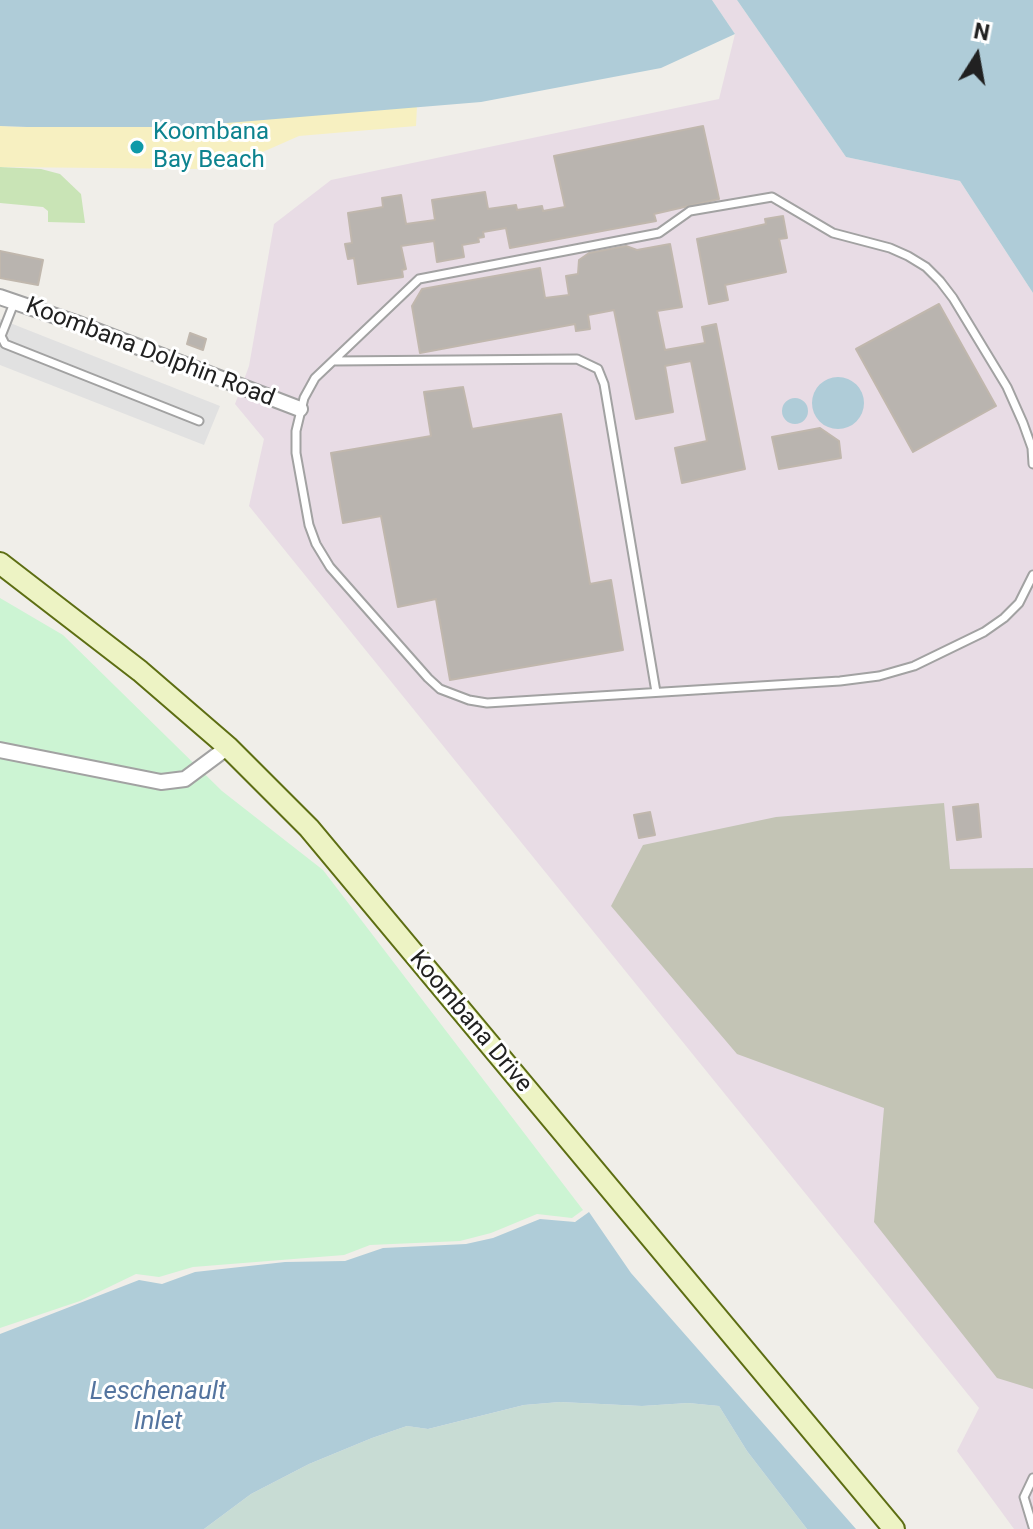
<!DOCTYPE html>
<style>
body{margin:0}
#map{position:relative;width:1033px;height:1529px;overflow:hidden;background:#f0eee9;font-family:Roboto,sans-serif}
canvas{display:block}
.north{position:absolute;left:937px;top:16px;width:80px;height:80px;-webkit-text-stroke:6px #fff;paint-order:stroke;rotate:11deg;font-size:22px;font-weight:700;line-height:32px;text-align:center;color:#212121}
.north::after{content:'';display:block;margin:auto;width:28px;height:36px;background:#212121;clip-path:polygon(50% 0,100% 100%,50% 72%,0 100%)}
</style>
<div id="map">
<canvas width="1033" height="1529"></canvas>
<div class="north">N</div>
</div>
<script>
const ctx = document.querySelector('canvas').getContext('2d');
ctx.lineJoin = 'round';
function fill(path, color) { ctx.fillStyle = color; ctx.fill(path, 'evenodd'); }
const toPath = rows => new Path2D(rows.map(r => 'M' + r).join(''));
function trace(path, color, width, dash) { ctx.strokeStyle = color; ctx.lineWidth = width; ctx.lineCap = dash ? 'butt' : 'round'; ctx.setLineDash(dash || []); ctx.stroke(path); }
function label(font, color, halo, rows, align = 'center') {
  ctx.font = font + ' Roboto,sans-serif'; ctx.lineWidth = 6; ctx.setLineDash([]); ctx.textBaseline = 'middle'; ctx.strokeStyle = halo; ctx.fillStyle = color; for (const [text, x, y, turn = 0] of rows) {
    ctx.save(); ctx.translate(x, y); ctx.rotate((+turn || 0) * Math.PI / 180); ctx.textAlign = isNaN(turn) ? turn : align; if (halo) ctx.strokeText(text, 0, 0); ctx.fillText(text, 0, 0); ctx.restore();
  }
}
const industrial = toPath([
 [712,0,737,0,846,157,960,181,1033,293,1033,1529,1014,1529,957,1451,979,1408,249,506,264,439,235,404,249,366,274,224,331,180,719,99,735,34]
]);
const construction = toPath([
 [944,803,950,869,1033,868,1033,1389,997,1378,874,1222,884,1108,737,1054,611,906,643,845,776,817]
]);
const grass = toPath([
 [0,167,41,169,60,174,81,194,85,223,48,222,48,211,43,207,0,203]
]);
const wetland = toPath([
 [560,1402,642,1406,688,1403,719,1406,747,1451,807,1529,204,1529,251,1494,309,1464,372,1438,407,1426,428,1429,524,1405]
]);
const sand = toPath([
 [417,106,416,126,299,136,249,158,203,169,0,167,0,126,27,127]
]);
const park = toPath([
 [0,598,63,635,222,791,323,870,583,1210,572,1218,537,1214,491,1233,460,1241,370,1245,344,1255,193,1267,159,1277,136,1274,80,1301,0,1328]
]);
const parking = toPath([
 [0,319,220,406,204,445,0,365]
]);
const water = toPath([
 [0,0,712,0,735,34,661,68,481,102,179,127,27,127,0,126],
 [737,0,1033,0,1033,293,960,181,846,157],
 '812 403a26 26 0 1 1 52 0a26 26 0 1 1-52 0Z',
 '782 411a13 13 0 1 1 26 0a13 13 0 1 1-26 0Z',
 [589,1212,631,1273,856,1529,807,1529,747,1451,719,1406,688,1403,642,1406,560,1402,524,1405,428,1429,407,1426,372,1438,309,1464,251,1494,204,1529,0,1529,0,1334,139,1280,162,1284,195,1272,285,1262,345,1261,383,1248,466,1244,493,1238,540,1219,575,1222]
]);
const building = toPath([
 [703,126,719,199,654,214,656,221,510,248,506,228,483,232,484,237,478,238,479,242,462,245,464,257,437,262,434,241,401,246,406,269,402,270,403,277,358,284,354,258,348,259,345,244,352,243,348,213,383,207,382,198,401,195,406,224,435,220,432,200,485,192,488,209,516,205,517,210,542,206,543,211,565,207,554,156,703,126],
 [783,216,787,238,779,239,786,272,725,285,728,300,709,304,697,239,766,224,765,219,783,216],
 [670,244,682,307,657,311,665,350,705,343,702,327,716,324,745,469,682,483,675,448,707,441,691,361,665,366,673,412,636,419,614,310,588,315,590,329,576,331,575,324,420,353,412,306,422,289,540,268,545,298,569,295,566,276,578,274,579,260,589,253,626,246,637,250,670,244],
 [0,251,43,260,38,285,0,278,0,251],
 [939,304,996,406,913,452,856,349,939,304],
 [190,333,206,339,203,350,187,344,190,333],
 [463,387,472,429,561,414,590,584,611,580,623,650,450,680,436,599,398,607,381,516,343,523,331,453,431,436,424,392,463,387],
 [820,428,839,441,841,458,779,469,772,437,820,428],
 [978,804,981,837,957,840,953,807,978,804],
 [650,812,655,835,639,838,634,815,650,812]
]);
const service = toPath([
 [14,303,1,336,5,344,199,421],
 [333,361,577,359,598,369,604,384,656,692],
 [1033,464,1032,448,1023,423,1007,387,953,298,940,281,926,267,908,256,890,248,833,233,772,197,690,211,659,233,419,279,315,378,304,398,296,431,296,453,309,525,316,544,330,567,428,678,440,689,469,700,487,703,840,681,879,676,914,666,984,632,1004,618,1019,603,1033,575],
 [1033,1478,1024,1497,1033,1527]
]);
const minor = toPath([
 [0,297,76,323,300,409],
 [0,750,161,782,185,779,228,747]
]);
const secondary = toPath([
 [0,563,140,671,228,747,309,828,894,1529]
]);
const markers = [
 [137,147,8,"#0f9aa8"]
];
const cultureNames = [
 ["Koombana",153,133],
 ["Bay Beach",153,161]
];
const streetNames = [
 ["Koombana Dolphin Road",150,353,21],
 ["Koombana Drive",470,1022,50]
];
const waterNames = [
 ["Leschenault",158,1392],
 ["Inlet",158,1422]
];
fill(industrial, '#e8dce5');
fill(construction, '#c3c4b5');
fill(grass, '#c9e4b6');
fill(wetland, '#c8dcd4');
fill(sand, '#f7f0c1');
fill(park, '#ccf4d3');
fill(parking, '#e1e1e1');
fill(water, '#afccd8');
fill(building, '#b9b4af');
trace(building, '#c0b7ad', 2);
trace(service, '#a2a2a2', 11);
trace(minor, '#a2a2a2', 18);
trace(secondary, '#5d6e13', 24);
trace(service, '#fff', 7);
trace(minor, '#fff', 14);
trace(secondary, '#edf3c4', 20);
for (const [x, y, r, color] of markers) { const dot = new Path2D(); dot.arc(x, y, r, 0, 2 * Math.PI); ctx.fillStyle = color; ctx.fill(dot); trace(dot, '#fff', 3); }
label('24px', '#0d838f', '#fff', cultureNames, 'left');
label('24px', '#212121', '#fff', streetNames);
label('italic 26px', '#54749f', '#fff', waterNames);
</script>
